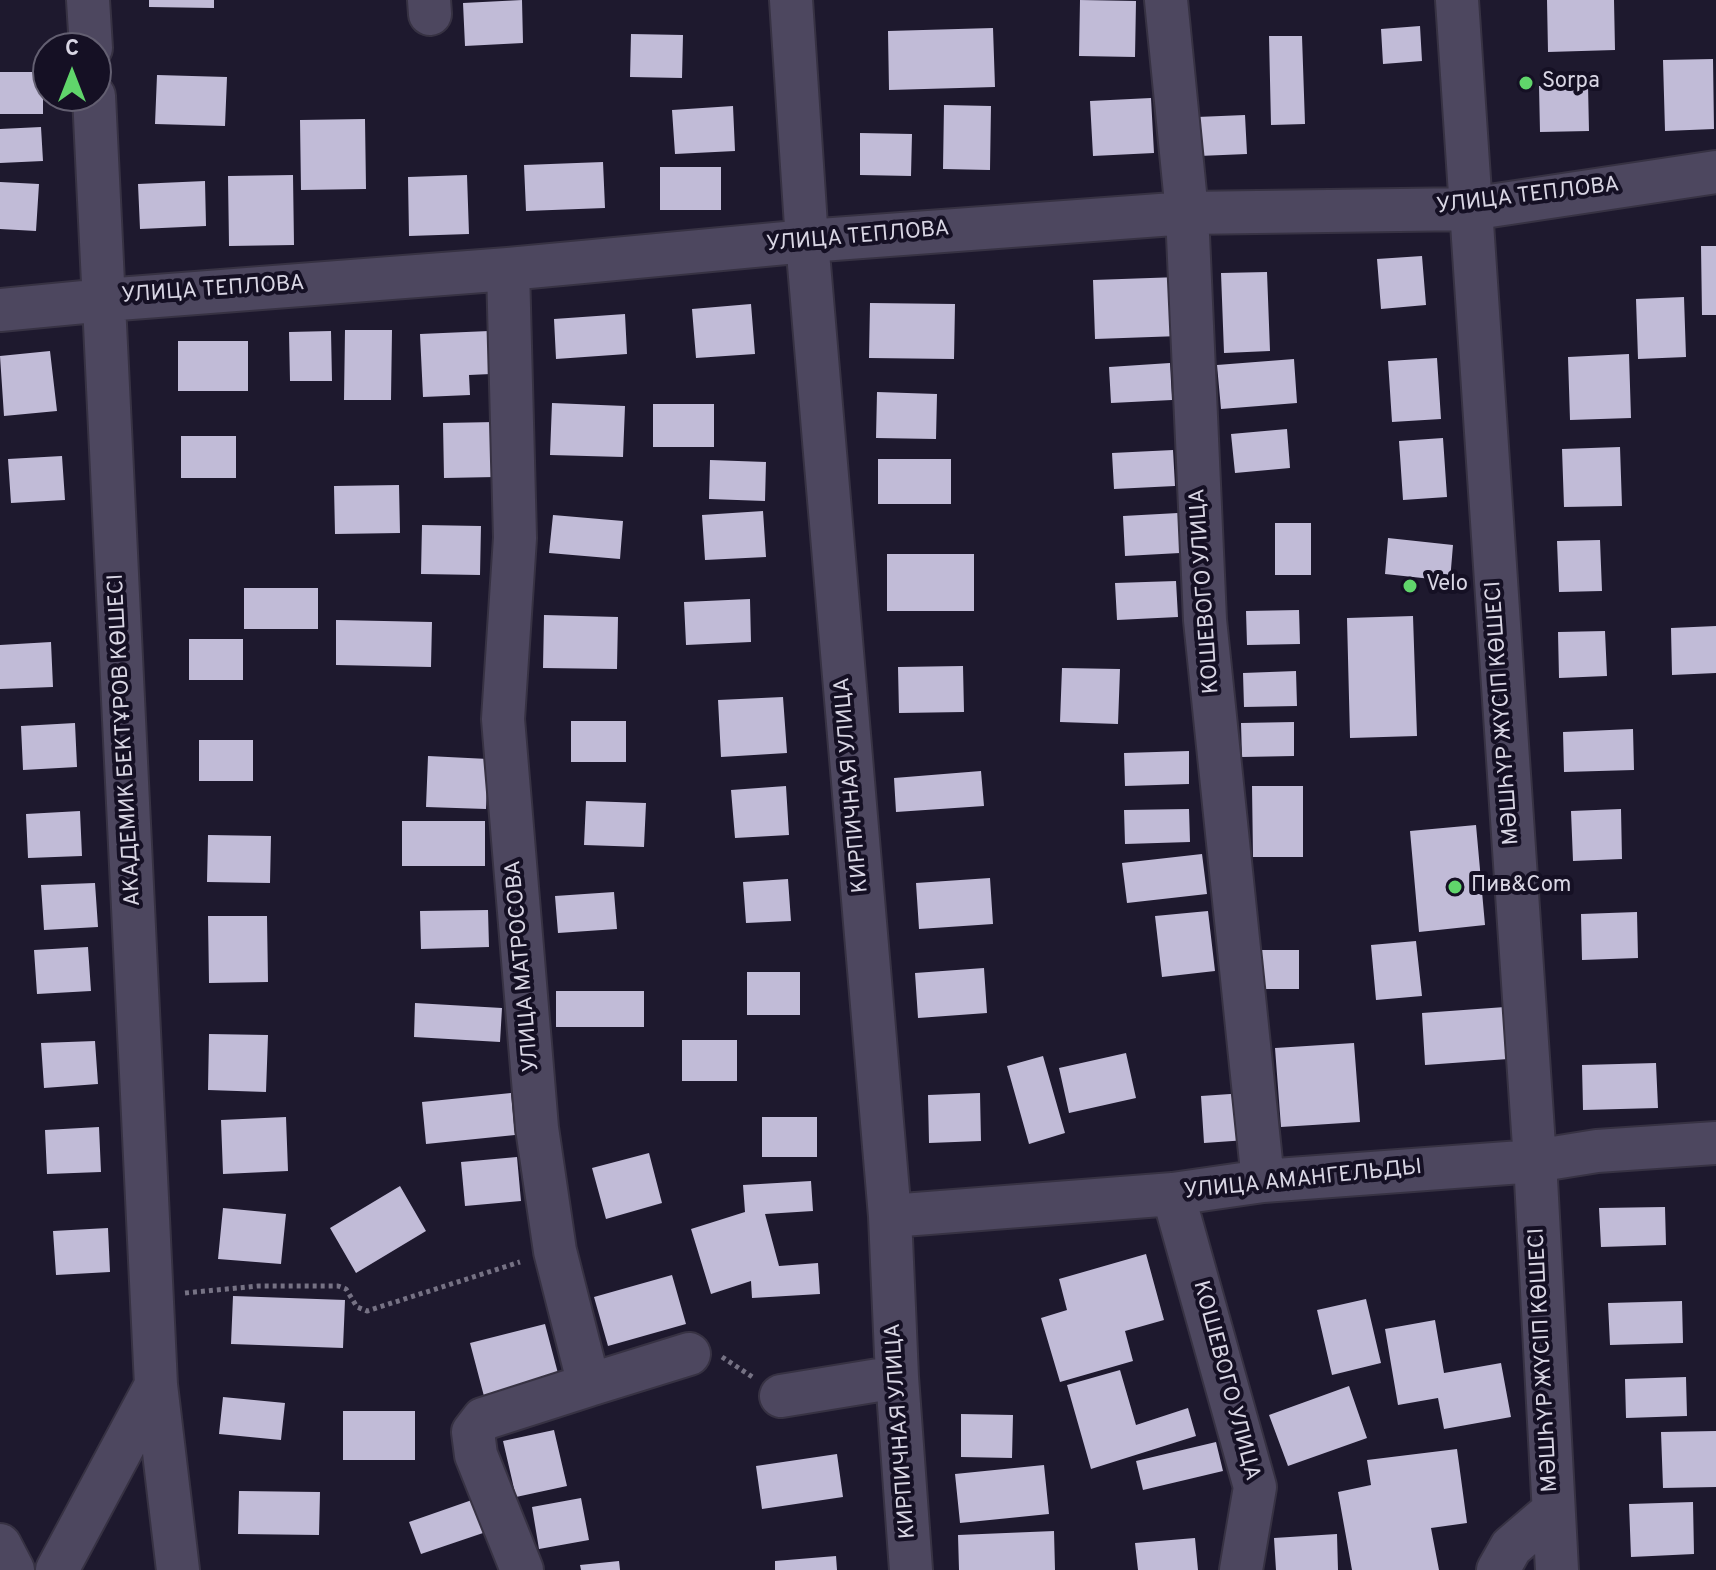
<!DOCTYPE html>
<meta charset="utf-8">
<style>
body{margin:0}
#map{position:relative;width:1716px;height:1570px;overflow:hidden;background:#1e192e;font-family:Overpass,sans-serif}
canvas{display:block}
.north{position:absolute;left:32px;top:32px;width:80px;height:80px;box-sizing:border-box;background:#151024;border:2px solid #635f71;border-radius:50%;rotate:0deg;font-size:22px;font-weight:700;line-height:32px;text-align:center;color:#d9d6e4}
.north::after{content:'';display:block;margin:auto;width:28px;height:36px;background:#60d56b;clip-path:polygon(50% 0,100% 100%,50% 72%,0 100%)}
</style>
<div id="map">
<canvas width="1716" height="1570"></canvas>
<div class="north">С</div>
</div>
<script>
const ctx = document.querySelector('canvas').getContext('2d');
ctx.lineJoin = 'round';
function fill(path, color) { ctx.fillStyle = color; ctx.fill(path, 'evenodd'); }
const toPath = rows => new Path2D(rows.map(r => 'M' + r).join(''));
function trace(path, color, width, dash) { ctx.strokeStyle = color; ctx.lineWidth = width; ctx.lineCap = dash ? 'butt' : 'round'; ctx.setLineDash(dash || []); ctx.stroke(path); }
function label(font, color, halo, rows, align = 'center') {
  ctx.font = font + ' Overpass,sans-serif'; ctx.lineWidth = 8; ctx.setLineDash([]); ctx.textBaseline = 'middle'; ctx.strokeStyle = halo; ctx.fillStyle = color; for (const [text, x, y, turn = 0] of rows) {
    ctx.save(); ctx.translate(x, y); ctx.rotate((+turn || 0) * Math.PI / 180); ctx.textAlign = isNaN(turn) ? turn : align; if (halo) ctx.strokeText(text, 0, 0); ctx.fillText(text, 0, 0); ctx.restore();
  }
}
const building = toPath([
 [149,0,214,0,214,8,149,7],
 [522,0,523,43,465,46,463,3],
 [1080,0,1136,1,1135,57,1079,56],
 [1547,0,1614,0,1615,50,1548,52],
 [1420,26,1422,61,1383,64,1381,29],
 [993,28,995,87,889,90,888,31],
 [631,34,683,35,682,78,630,77],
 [1269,36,1302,36,1305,124,1271,125],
 [1713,59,1714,129,1665,131,1663,60],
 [0,72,43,72,43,114,0,114],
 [157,75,227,77,225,126,155,124],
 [1588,85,1589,131,1540,132,1539,86],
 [1151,98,1154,153,1093,156,1090,101],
 [944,105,991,106,990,170,943,169],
 [733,106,735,151,675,154,672,110],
 [1245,115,1247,154,1199,156,1197,117],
 [365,119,366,189,301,190,300,120],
 [41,127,43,161,0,163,0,129],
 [860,133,912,134,911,176,860,175],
 [603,162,605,208,526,211,524,165],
 [660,167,721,167,721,210,660,210],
 [293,175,294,245,229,246,228,176],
 [467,175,469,234,409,236,408,177],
 [205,181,206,226,140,229,138,184],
 [0,182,39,184,36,231,0,229],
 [1701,246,1716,246,1716,315,1702,315],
 [1422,256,1426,305,1381,309,1377,259],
 [1267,272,1270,351,1224,353,1221,273],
 [1179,277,1180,336,1095,339,1093,280],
 [1684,297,1686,357,1638,359,1636,299],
 [870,303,955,304,954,359,869,358],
 [751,304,755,354,696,358,692,309],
 [625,314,627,354,556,359,554,319],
 [345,330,392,330,391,400,344,400],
 [331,331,332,381,290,381,289,332],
 [489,331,491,374,469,375,470,395,423,397,420,334],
 [178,341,248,341,248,391,178,391],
 [50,351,57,411,4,416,0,356],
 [1629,354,1631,418,1570,420,1568,357],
 [1437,358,1441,419,1392,422,1388,361],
 [1294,359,1297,403,1221,409,1217,365],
 [1170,363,1172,400,1111,403,1109,367],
 [877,392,937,394,936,439,876,438],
 [552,403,625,406,623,457,550,455],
 [653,404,714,404,714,447,653,447],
 [495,422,496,477,444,478,443,423],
 [1287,429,1290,468,1235,473,1231,434],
 [181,436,236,436,236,478,181,478],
 [1443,438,1447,497,1403,500,1399,441],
 [1620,447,1622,506,1564,507,1562,449],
 [1173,450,1175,486,1114,489,1112,453],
 [62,456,65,500,11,503,8,459],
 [878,459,951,459,951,504,878,504],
 [710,460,766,462,765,501,709,499],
 [399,485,400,533,335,534,334,486],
 [763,511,766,557,705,560,702,515],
 [1178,513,1180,553,1125,556,1123,516],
 [553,515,623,521,620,559,549,553],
 [1275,523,1311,523,1311,575,1275,575],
 [422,525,481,526,480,575,421,574],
 [1388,538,1453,545,1450,581,1385,574],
 [1600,540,1602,591,1559,592,1557,541],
 [887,554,974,554,974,611,887,611],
 [1176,581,1178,617,1117,620,1115,583],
 [244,588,318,588,318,629,244,629],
 [750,599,751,642,686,645,684,602],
 [1299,610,1300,644,1247,645,1246,611],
 [544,615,618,617,617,669,543,668],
 [1413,616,1417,736,1350,738,1347,618],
 [336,620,432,622,431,667,336,665],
 [1716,626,1716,673,1672,675,1671,628],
 [1605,631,1607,676,1559,678,1558,632],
 [189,639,243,639,243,680,189,680],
 [51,642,53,687,0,689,0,645],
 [963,666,964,712,899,713,898,667],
 [1062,668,1120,669,1118,724,1060,722],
 [1296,671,1297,706,1244,707,1243,673],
 [783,697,787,753,721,757,718,700],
 [571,721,626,721,626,762,571,762],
 [1294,722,1294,756,1242,757,1241,723],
 [75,723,77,767,23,770,21,726],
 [1633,729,1634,770,1564,772,1563,732],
 [199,740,253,740,253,781,199,781],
 [1189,751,1189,784,1125,786,1124,753],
 [428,756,488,759,486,809,426,807],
 [981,771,984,806,896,812,894,778],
 [786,786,789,835,735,838,731,790],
 [1252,786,1303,786,1303,857,1253,857],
 [586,801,646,803,644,847,584,845],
 [1189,809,1190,842,1125,844,1124,810],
 [1621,809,1622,859,1573,861,1571,811],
 [80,811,82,856,28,858,26,814],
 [402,821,485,821,485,866,402,866],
 [1476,825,1485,925,1419,932,1410,831],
 [208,835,271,836,270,883,207,882],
 [1202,854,1207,894,1127,903,1122,863],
 [990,878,993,924,919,929,916,883],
 [788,879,791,921,746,923,743,882],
 [95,883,98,927,44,930,41,885],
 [614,892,617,929,558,933,555,896],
 [488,910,489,947,421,949,420,911],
 [1208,911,1215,971,1162,977,1155,916],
 [1637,912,1638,958,1582,960,1581,914],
 [208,916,267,916,268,982,209,983],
 [1416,941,1422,996,1376,1000,1371,945],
 [88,947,91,991,37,994,34,950],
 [1260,950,1299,950,1299,989,1260,989],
 [984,968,987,1013,918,1018,915,973],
 [747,972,800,972,800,1015,747,1015],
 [556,991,644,991,644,1027,556,1027],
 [415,1003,502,1008,500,1042,414,1037],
 [1505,1007,1508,1059,1425,1065,1422,1013],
 [209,1034,268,1035,266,1092,208,1090],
 [682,1040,737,1040,737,1081,682,1081],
 [95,1041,98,1084,44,1088,41,1043],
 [1354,1043,1360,1122,1281,1127,1275,1048],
 [1126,1053,1136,1098,1069,1113,1059,1068],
 [1043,1056,1065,1133,1029,1144,1007,1066],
 [1656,1063,1658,1108,1583,1110,1582,1065],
 [511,1093,515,1135,426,1144,422,1102],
 [980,1093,981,1141,929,1143,928,1095],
 [1245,1093,1247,1140,1204,1143,1201,1096],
 [286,1117,288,1171,223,1174,221,1120],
 [762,1117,817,1117,817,1157,762,1157],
 [99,1127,101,1172,47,1174,45,1130],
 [649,1153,662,1203,606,1219,592,1168],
 [517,1157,521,1201,465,1206,461,1162],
 [811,1181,813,1211,765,1214,779,1266,818,1263,820,1294,752,1298,751,1281,711,1294,691,1229,745,1212,743,1185],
 [400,1186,426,1231,356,1273,330,1228],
 [1665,1207,1666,1245,1601,1247,1599,1208],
 [223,1208,286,1214,281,1264,218,1259],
 [108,1228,110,1272,56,1275,53,1231],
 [1146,1254,1164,1320,1125,1331,1133,1361,1060,1382,1041,1318,1067,1310,1059,1279],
 [672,1275,686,1324,608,1346,594,1297],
 [233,1296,345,1300,343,1348,231,1344],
 [1366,1299,1381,1363,1332,1375,1317,1310],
 [1682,1301,1683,1343,1610,1345,1608,1303],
 [1435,1320,1444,1373,1501,1363,1511,1417,1444,1429,1438,1398,1398,1405,1385,1329],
 [545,1324,560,1381,485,1400,470,1343],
 [1120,1370,1136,1425,1188,1408,1196,1436,1091,1469,1067,1385],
 [1686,1377,1687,1416,1626,1418,1625,1379],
 [1349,1386,1367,1438,1288,1466,1269,1415],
 [223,1397,285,1403,281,1440,219,1434],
 [343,1411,415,1411,415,1460,343,1460],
 [961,1414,1013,1415,1012,1458,961,1457],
 [554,1430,567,1486,516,1497,503,1441],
 [1716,1431,1716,1487,1663,1488,1661,1432],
 [1216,1442,1223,1471,1143,1490,1136,1461],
 [1457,1449,1467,1523,1431,1528,1439,1570,1352,1570,1338,1492,1371,1485,1367,1460],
 [837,1454,843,1497,762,1509,756,1466],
 [1044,1465,1049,1514,960,1523,955,1474],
 [239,1491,320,1492,319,1535,238,1534],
 [581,1498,589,1540,539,1549,532,1507],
 [472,1500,483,1533,421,1554,409,1522],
 [1693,1502,1694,1554,1631,1557,1629,1504],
 [1054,1531,1055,1570,959,1570,958,1535],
 [1337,1534,1338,1570,1276,1570,1274,1538],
 [1195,1538,1198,1570,1138,1570,1135,1543],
 [836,1556,837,1570,775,1570,775,1561],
 [619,1561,620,1570,581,1570,580,1565]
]);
const path = toPath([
 [185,1293,258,1286,338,1286,346,1289,357,1307,367,1311,520,1262],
 [722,1357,754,1378]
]);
const minor = toPath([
 [88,0,91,48],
 [429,0,430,14],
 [791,0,807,241,890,1216,897,1377,911,1570],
 [1166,0,1187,213,1205,620,1263,1181],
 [1457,0,1535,1161,1557,1570],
 [94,96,156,1385,178,1570],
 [508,269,515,538,503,719,537,1128,555,1251,589,1385,483,1419,473,1432,476,1455,522,1570],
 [0,310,105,300,508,269,807,241,1187,213,1470,209,1716,172],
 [1173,1194,1255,1487,1241,1570],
 [890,1216,1173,1194,1263,1181,1535,1161,1597,1151,1716,1143],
 [589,1385,689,1354],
 [781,1396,897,1377],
 [0,1545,13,1570],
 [57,1570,156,1385],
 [1498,1570,1511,1547,1553,1511]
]);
const markers = [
 [1526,83,8,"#60d56b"],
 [1410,586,8,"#60d56b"],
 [1455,887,8,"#60d56b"]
];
const poiNames = [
 ["Sorpa",1542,83],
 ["Velo",1426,586],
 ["Пив&Com",1471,887]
];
const streetNames = [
 ["УЛИЦА ТЕПЛОВА",1528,197,-7],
 ["УЛИЦА ТЕПЛОВА",858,238,-5],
 ["УЛИЦА ТЕПЛОВА",213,291,-4],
 ["КОШЕВОГО УЛИЦА",1206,591,-94],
 ["МӘШҺҮР ЖҮСІП КӨШЕСІ",1504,713,-94],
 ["АКАДЕМИК БЕКТҰРОВ КӨШЕСІ",126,740,-93],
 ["КИРПИЧНАЯ УЛИЦА",853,785,-95],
 ["УЛИЦА МАТРОСОВА",524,966,-95],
 ["УЛИЦА АМАНГЕЛЬДЫ",1303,1181,-6],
 ["МӘШҺҮР ЖҮСІП КӨШЕСІ",1545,1360,-93],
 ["КОШЕВОГО УЛИЦА",1225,1381,75],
 ["КИРПИЧНАЯ УЛИЦА",902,1431,-94]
];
fill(building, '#c1bbd7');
trace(minor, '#373243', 46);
trace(path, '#767284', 5, [4, 4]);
trace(minor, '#4d475f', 42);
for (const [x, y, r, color] of markers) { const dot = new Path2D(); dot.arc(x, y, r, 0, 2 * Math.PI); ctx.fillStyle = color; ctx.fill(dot); trace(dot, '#151024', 3); }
label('22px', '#d9d6e4', '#151024', poiNames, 'left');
label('22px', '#d9d6e4', '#151024', streetNames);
</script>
